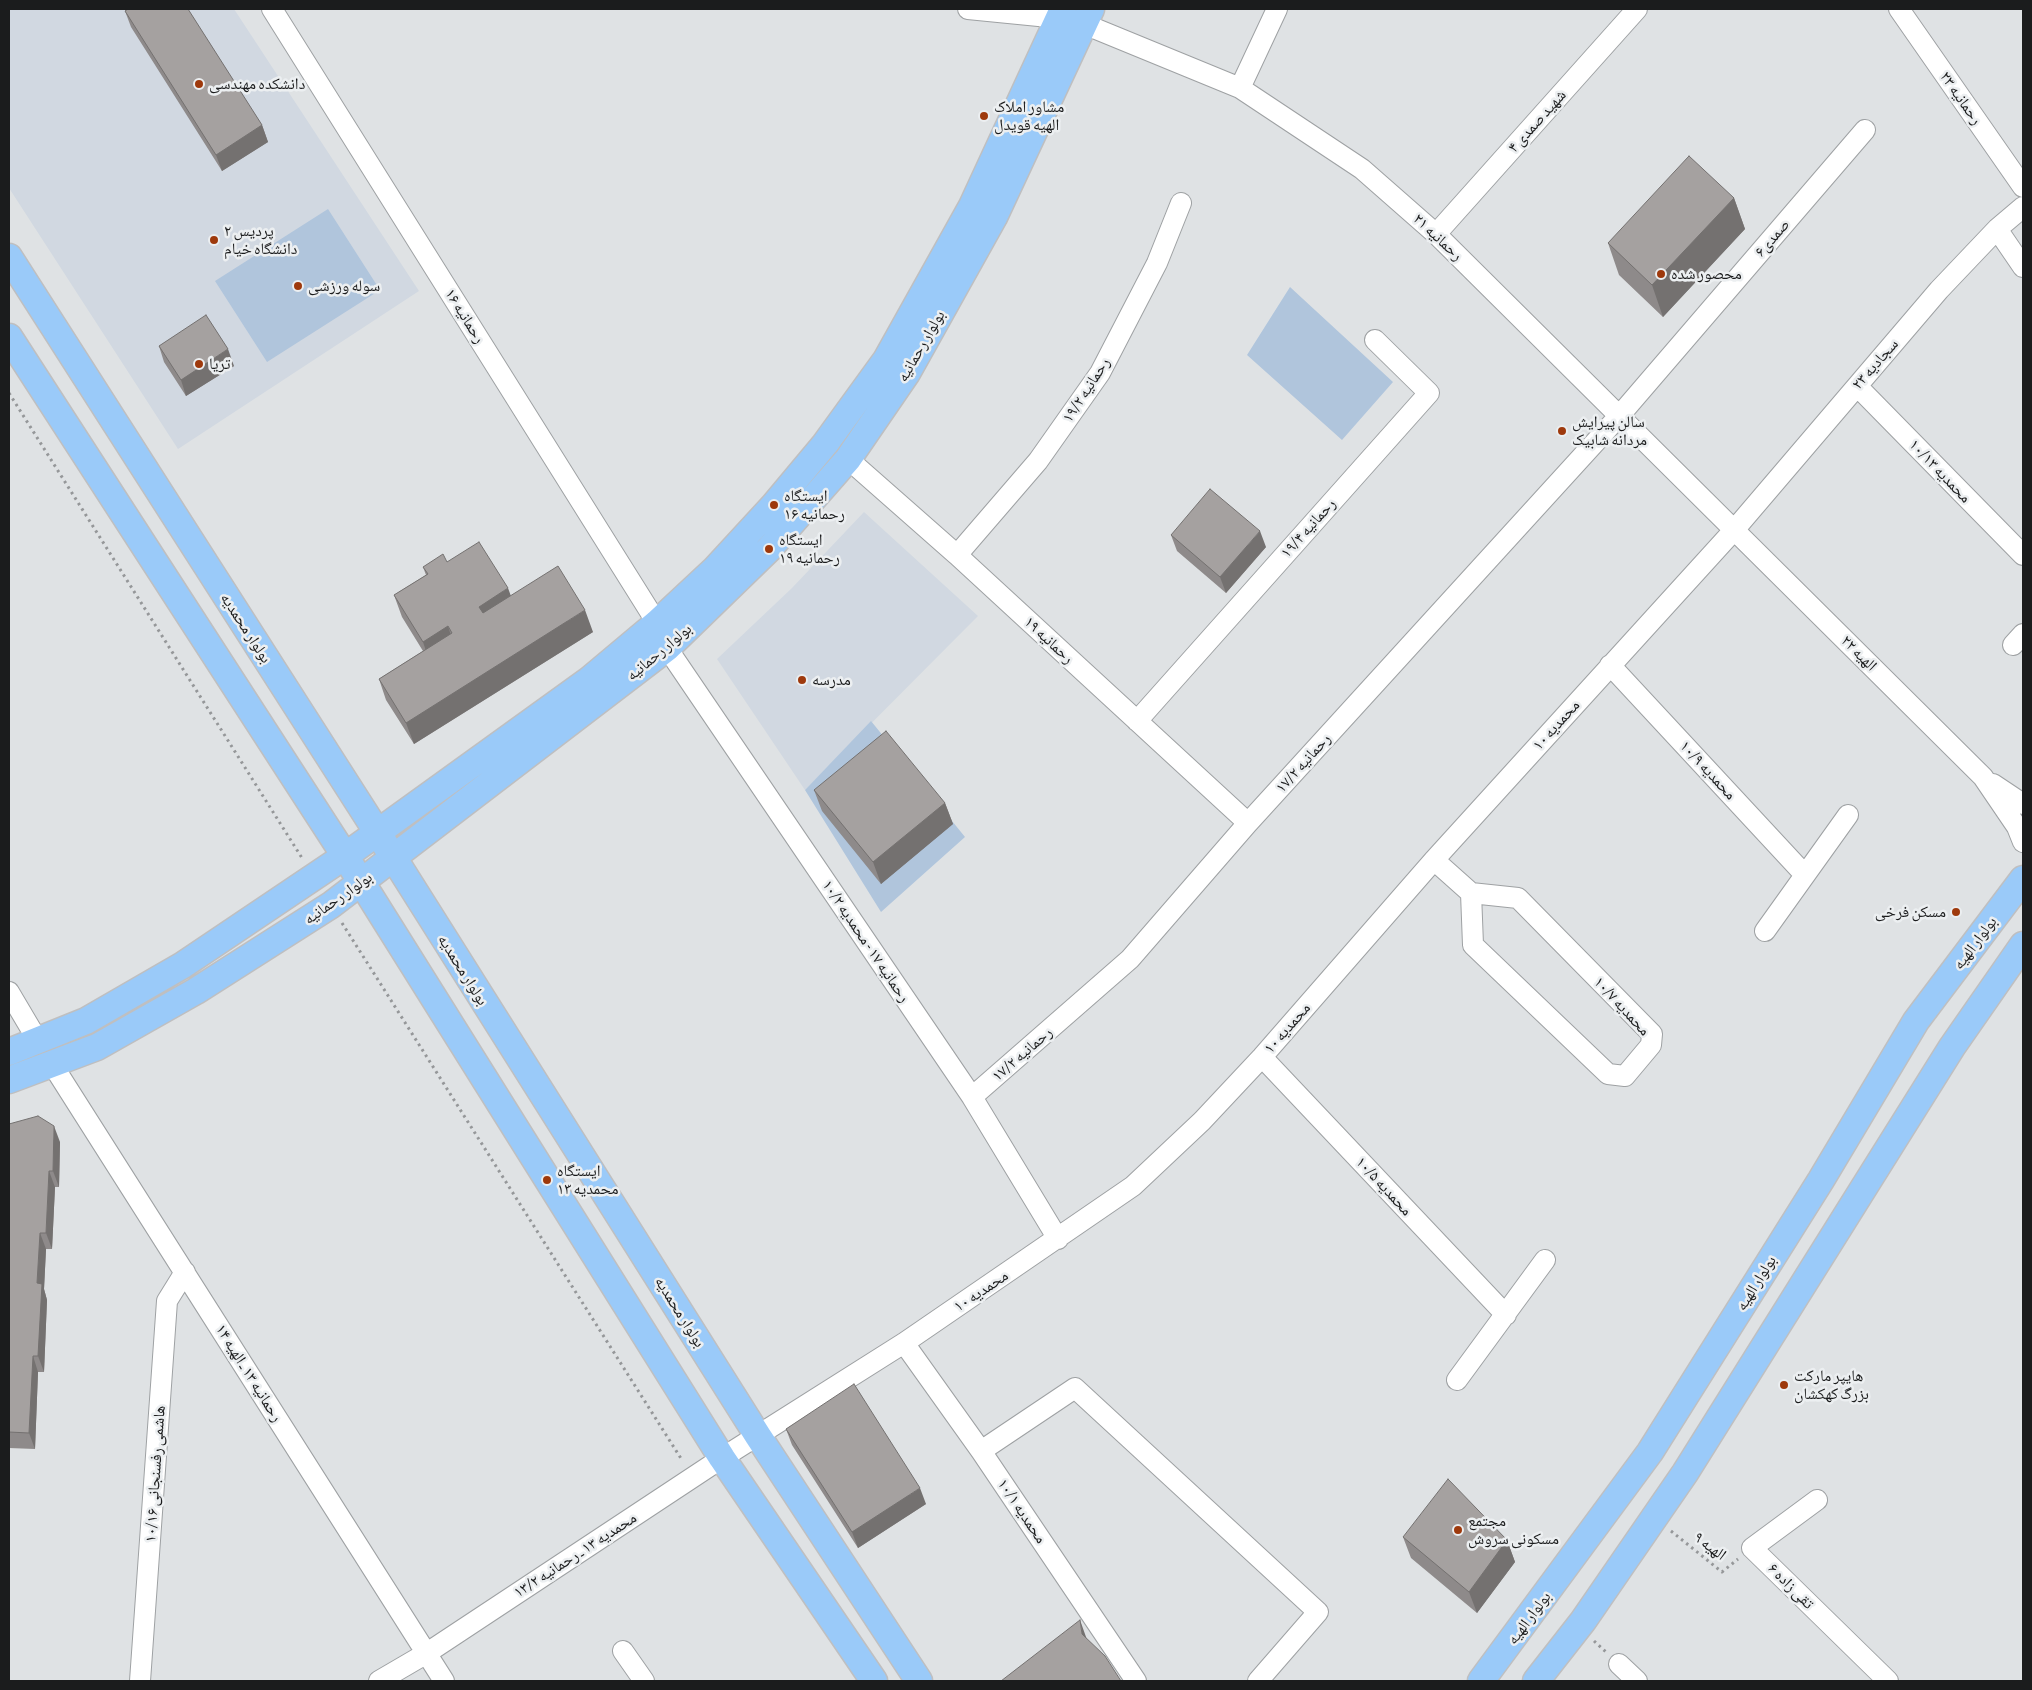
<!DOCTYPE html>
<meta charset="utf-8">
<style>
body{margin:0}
#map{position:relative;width:2032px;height:1690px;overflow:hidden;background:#dfe2e4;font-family:"Asap Condensed",sans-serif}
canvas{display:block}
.frame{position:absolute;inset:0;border:10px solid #1b1c1d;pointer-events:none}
</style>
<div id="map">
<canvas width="2032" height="1690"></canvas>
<div class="frame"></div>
</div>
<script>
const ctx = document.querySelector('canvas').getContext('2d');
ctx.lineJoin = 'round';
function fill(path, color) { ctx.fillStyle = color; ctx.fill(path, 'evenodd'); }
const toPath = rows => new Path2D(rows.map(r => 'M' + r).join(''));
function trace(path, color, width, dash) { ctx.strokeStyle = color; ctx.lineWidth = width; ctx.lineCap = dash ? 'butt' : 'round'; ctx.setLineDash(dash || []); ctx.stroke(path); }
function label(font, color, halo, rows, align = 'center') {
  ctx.font = font + ' "Asap Condensed","Noto Naskh Arabic",sans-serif'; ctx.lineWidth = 5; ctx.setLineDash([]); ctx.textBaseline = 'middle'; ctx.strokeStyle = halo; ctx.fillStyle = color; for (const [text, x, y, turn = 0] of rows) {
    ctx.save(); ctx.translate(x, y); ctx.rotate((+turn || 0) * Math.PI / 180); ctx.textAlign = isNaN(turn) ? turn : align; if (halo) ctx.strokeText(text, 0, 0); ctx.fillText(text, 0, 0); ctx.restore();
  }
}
const built = toPath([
 [9,9,234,9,419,291,178,449,9,188],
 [864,512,978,616,805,790,717,659,792,588]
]);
const green = toPath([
 [328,209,380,290,267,362,215,281],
 [1290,287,1393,382,1342,440,1247,355],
 [871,721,965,837,881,912,805,790]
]);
const path = toPath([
 [9,393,302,858],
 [342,923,682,1460],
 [1671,1531,1722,1572,1738,1559],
 [1594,1641,1606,1652]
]);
const minor = toPath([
 [272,9,657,623],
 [968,9,1059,18],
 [1899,9,2023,187],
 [1084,24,1240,88,1362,169,1436,234,1983,777,2017,827,2023,842],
 [1240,88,1277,9],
 [1997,229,2023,267],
 [1436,234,1637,9],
 [1857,386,2023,555],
 [848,459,957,555,1248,823],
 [957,555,1038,461,1100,373,1157,263,1181,203],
 [2013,645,2023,634],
 [667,648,972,1097,1058,1239],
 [1610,665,1805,875],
 [1137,721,1429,393,1375,340],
 [1993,784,2023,804],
 [1434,860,1471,893,1473,945,1608,1074,1625,1076,1651,1045,1652,1034,1518,898,1471,893],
 [1765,931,1848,815],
 [9,992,38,1041],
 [1262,1057,1506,1315],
 [52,1064,444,1681],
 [972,1097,1130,959,1248,823,1620,415,1865,130],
 [904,1343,981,1451,1136,1681],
 [1457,1380,1545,1260],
 [981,1451,1075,1388,1318,1612,1258,1681],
 [1817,1500,1752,1548,1888,1681],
 [623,1651,644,1681],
 [1619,1664,1637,1681],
 [140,1681,167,1301,185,1272],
 [379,1681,427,1653,722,1458,904,1343,1133,1186,1202,1121,1262,1057,1434,860,1735,529,1939,290,1997,229,2023,207]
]);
const major = toPath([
 [9,257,388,849,758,1436,919,1681],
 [9,337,345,856,722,1458,874,1681],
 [9,1052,86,1021,183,965,345,856,589,680,657,623,715,569,774,505,825,444,886,360,972,206,1063,9],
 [9,1080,97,1047,196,991,331,905,667,648,769,549,848,459,907,373,994,217,1091,9],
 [1481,1681,1650,1452,1821,1180,1916,1021,2023,879],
 [1536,1681,1583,1621,1685,1473,1952,1047,2023,945]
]);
const wall = toPath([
 [125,11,262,125,268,142,222,171,131,27],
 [1734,198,1745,229,1663,317,1619,275,1608,243],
 [159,346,234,366,186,396,164,362],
 [1171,535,1266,547,1226,593,1177,551],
 [447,562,511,596,593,632,414,744,386,700,379,679,423,651,402,617,394,595,426,575,423,567],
 [814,790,945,803,953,824,881,884,822,811],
 [9,1124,60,1142,59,1187,55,1187,52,1249,46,1249,44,1289,47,1300,44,1372,38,1372,35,1449,9,1448],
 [786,1429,926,1504,858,1548,792,1445],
 [1403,1537,1507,1540,1515,1562,1477,1613,1411,1558]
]);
const shadedWall = toPath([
 [262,125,268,142,222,171,216,155],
 [1734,198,1745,229,1663,317,1652,285],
 [228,349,234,366,186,396,181,380],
 [1260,531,1266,547,1226,593,1220,577],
 [508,588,516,610,487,628,479,607],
 [585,610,593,632,414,744,406,723],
 [448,626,455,648,430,663,423,642],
 [945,803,953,824,881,884,873,862],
 [54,1126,60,1142,59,1187,53,1171],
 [49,1171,55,1187,52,1249,46,1233],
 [40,1233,46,1249,44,1289,47,1300,44,1372,38,1356,37,1283],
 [33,1356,38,1372,35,1449,29,1433],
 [920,1488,926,1504,858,1548,852,1532],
 [1507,1540,1515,1562,1477,1613,1469,1592],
 [1080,1620,1091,1651,1082,1634]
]);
const building = toPath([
 [128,9,188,9,262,125,216,155,125,11,128,9],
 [1689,156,1734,198,1652,285,1608,243,1689,156],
 [206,315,228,349,181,380,159,346,206,315],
 [1210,489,1260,531,1220,577,1171,535,1210,489],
 [479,542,508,588,479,607,483,613,558,566,585,610,406,723,379,679,452,633,448,626,423,642,394,595,428,574,423,567,443,554,447,562,479,542],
 [886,731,945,803,873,862,814,790,886,731],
 [38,1116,54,1126,53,1171,49,1171,46,1233,40,1233,37,1283,42,1284,38,1356,33,1356,29,1433,9,1432,9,1124,38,1116],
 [854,1384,920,1488,852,1532,786,1429,854,1384],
 [1448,1479,1507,1540,1469,1592,1403,1537,1448,1479],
 [1080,1620,1082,1634,1105,1656,1121,1681,1001,1681,1080,1620]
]);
const markers = [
 [199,84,5,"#9e390c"],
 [984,116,5,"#9e390c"],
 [214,240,5,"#9e390c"],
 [1661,274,5,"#9e390c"],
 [298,286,5,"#9e390c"],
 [199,364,5,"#9e390c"],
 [1562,431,5,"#9e390c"],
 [774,505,5,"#9e390c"],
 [769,549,5,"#9e390c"],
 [802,680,5,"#9e390c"],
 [1956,912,5,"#9e390c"],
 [547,1180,5,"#9e390c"],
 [1784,1385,5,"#9e390c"],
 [1458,1530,5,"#9e390c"]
];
const poiNames = [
 ["دانشکده مهندسی",209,84],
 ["مشاور املاک",994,107],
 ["الهیه قویدل",994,125],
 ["پردیس ۲",224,231],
 ["دانشگاه خیام",224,249],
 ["محصور شده",1671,274],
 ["سوله ورزشی",308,286],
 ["تریا",209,364],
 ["سالن پیرایش",1572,422],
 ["مردانه شابیک",1572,440],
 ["ایستگاه",784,496],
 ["رحمانیه ۱۶",784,514],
 ["ایستگاه",779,540],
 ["رحمانیه ۱۹",779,558],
 ["مدرسه",812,680],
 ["مسکن فرخی",1946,912,"right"],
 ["ایستگاه",557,1171],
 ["محمدیه ۱۳",557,1189],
 ["هایپر مارکت",1794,1376],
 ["بزرگ کهکشان",1794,1394],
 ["مجتمع",1468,1521],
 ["مسکونی سروش",1468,1539]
];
const streetNames = [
 ["رحمانیه ۲۳",1961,98,55],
 ["شهید صمدی ۴",1537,121,-48],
 ["رحمانیه ۲۱",1438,237,43],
 ["صمدی۶",1772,238,-49],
 ["رحمانیه ۱۶",465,316,58],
 ["بولوار رحمانیه",921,346,-60],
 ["سجادیه ۲۳",1875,364,-49],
 ["رحمانیه ۱۹/۲",1086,390,-57],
 ["محمدیه ۱۰/۱۳",1940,471,46],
 ["رحمانیه ۱۹/۴",1308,528,-48],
 ["بولوار محمدیه",246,628,57],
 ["رحمانیه ۱۹",1049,640,43],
 ["بولوار رحمانیه",659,652,-40],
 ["الهیه ۲۲",1859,653,45],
 ["محمدیه ۱۰",1556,725,-48],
 ["رحمانیه ۱۷/۲",1303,763,-48],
 ["محمدیه ۱۰/۹",1708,770,47],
 ["بولوار رحمانیه",338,898,-35],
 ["رحمانیه ۱۷ - محمدیه ۱۰/۲",866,941,56],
 ["بولوار الهیه",1975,943,-53],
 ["بولوار محمدیه",463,970,58],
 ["محمدیه ۱۰/۷",1622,1006,47],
 ["محمدیه ۱۰",1287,1028,-49],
 ["رحمانیه ۱۷/۲",1022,1054,-41],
 ["محمدیه ۱۰/۵",1384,1186,47],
 ["بولوار الهیه",1756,1283,-58],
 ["محمدیه ۱۰",981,1291,-34],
 ["بولوار محمدیه",680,1312,58],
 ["رحمانیه ۱۳ ـ الهیه ۱۴",249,1373,58],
 ["هاشمی رفسنجانی ۱۰/۱۶",155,1474,-86],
 ["محمدیه ۱۰/۱",1022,1511,56],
 ["الهیه ۹",1710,1546,37],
 ["محمدیه ۱۳ ـ رحمانیه ۱۳/۲",575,1555,-33],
 ["تقی زاده ۶",1791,1586,45],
 ["بولوار الهیه",1529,1618,-53]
];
fill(built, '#d1d8e1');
fill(green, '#b0c5dc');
trace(minor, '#9ea1a3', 22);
trace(major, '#bfbfc0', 29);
trace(path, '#959799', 3, [2.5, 4]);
trace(minor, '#fff', 20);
trace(major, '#9acaf9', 26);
fill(wall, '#8e8a8a');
fill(shadedWall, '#747170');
fill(building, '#a5a1a0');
trace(building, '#747170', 1);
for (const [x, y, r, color] of markers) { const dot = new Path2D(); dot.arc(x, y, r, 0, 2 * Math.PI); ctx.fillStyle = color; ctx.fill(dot); trace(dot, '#eceff1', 2); }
label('16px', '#1b1c1d', '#eceff1', poiNames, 'left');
label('16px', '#1b1c1d', '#eceff1', streetNames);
</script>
